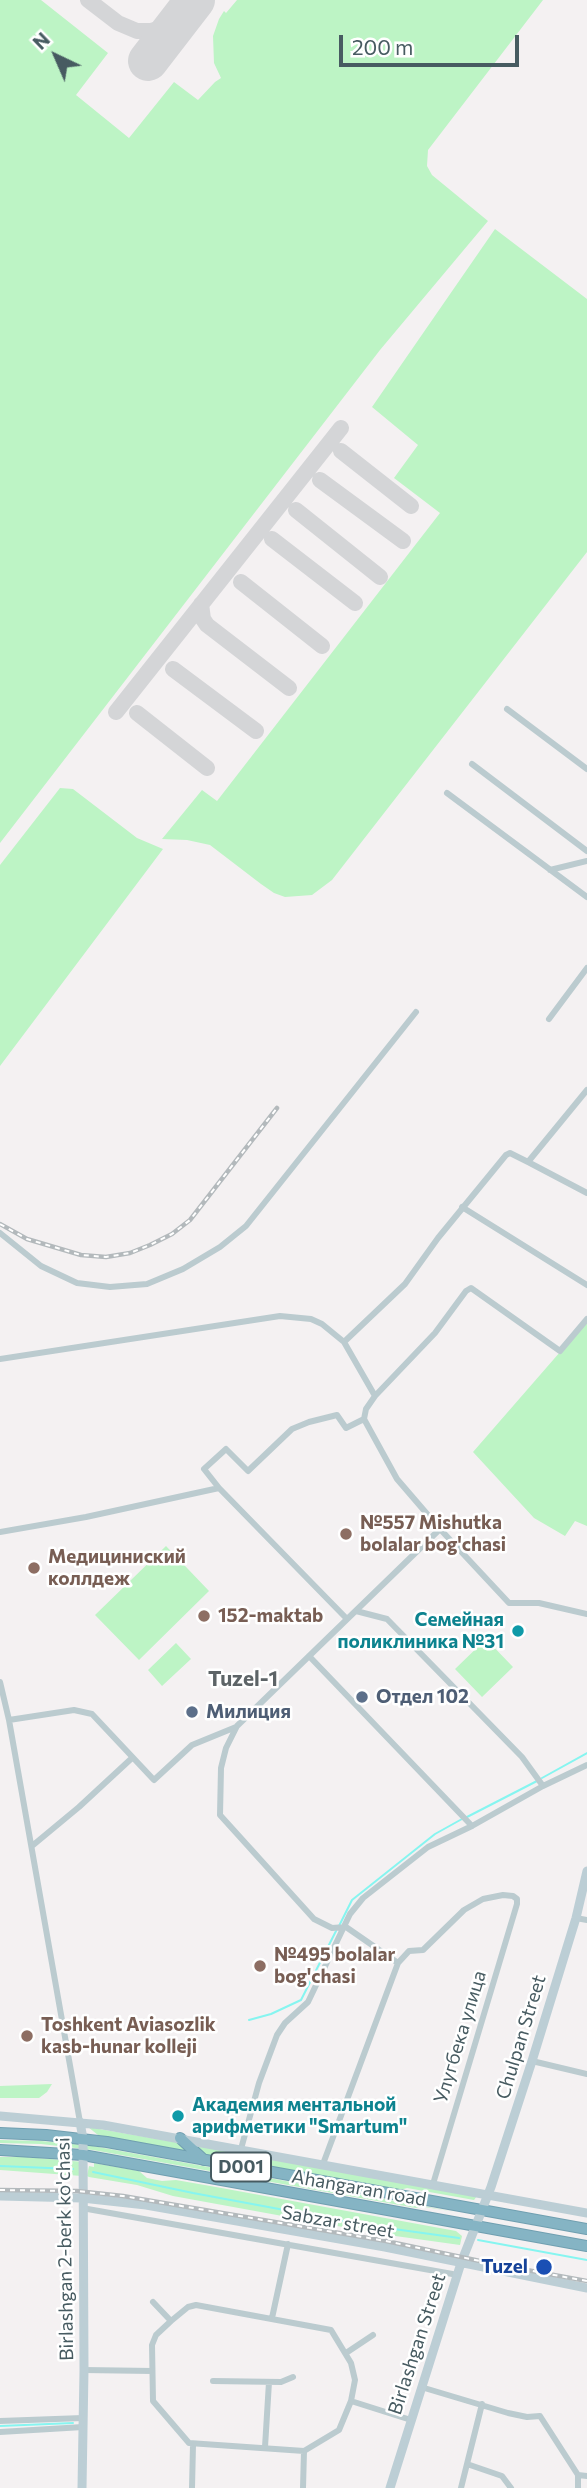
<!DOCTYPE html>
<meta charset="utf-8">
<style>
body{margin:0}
#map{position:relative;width:587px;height:2488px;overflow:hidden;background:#f4f1f2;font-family:Commissioner,sans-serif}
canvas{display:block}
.north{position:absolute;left:21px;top:21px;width:70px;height:70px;-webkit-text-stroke:5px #fff;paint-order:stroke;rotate:316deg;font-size:19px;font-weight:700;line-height:28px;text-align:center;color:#475b61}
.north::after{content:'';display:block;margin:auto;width:24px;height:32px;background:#475b61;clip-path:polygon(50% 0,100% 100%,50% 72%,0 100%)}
.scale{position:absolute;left:339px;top:35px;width:180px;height:32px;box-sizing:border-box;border:4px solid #475b61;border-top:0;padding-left:9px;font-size:21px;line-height:24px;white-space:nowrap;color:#475b61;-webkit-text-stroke:5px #fff;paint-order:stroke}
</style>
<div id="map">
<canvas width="587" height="2488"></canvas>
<div class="north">N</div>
<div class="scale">200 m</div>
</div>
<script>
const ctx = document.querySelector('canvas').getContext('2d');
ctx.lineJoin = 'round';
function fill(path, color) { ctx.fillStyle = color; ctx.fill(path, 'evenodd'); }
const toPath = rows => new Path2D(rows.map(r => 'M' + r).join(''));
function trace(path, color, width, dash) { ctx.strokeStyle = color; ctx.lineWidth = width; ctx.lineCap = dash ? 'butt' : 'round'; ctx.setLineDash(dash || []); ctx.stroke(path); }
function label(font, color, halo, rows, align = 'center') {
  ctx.font = font + ' Commissioner,sans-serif'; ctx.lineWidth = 5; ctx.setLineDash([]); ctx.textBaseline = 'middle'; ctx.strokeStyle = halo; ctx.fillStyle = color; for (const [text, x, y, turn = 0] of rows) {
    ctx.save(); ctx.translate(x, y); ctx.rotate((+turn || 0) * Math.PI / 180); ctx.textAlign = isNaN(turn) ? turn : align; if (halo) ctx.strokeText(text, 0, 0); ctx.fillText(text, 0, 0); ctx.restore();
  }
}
const green = toPath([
 [0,0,41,0,108,53,76,95,129,138,174,82,198,100,215,82,221,78,214,63,213,36,219,19,224,11,226,13,237,0,543,0,428,150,427,166,432,175,488,221,380,350,0,843],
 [495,229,587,299,587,552,332,880,312,895,285,897,274,893,261,884,210,845,187,840,162,839,202,790,217,801,440,513,394,478,418,445,372,407],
 [60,788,73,789,137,838,163,849,0,1066,0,865],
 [587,1321,587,1526,575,1521,565,1536,534,1518,473,1452],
 [166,1546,209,1591,139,1660,95,1615],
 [486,1639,513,1667,482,1697,455,1669],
 [176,1643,191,1659,162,1686,148,1670],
 [52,2084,47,2092,39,2098,0,2098,0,2086],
 [88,2127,180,2143,190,2153,98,2135],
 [0,2140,41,2141,93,2146,456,2212,425,2207,416,2208,93,2150,41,2144,0,2143],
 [194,2144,477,2196,474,2200,407,2188,396,2191,202,2154],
 [0,2157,27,2157,84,2162,82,2176,0,2170],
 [94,2163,139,2171,147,2178,162,2181,176,2180,216,2187,456,2231,462,2236,460,2245,381,2234,173,2196,137,2185,89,2177,87,2176,89,2166,94,2167]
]);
const stream = toPath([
 [542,1778,587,1753],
 [467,1817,537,1781],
 [339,1926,352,1900,435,1834,462,1819],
 [249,2020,271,2014,301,2000,336,1931],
 [0,2166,73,2169],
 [93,2172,193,2193,365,2225,459,2238],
 [478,2240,587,2260],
 [0,2426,73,2423]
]);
const taxiway = toPath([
 [88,0,118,23,137,31,151,31,162,28,187,11],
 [341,451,411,506],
 [320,480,403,541],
 [296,510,380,577],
 [272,539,355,603],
 [241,582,322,646],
 [201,604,203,619,207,625,289,688],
 [173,669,256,731],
 [116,712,341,428],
 [137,713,207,768]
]);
const runway = toPath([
 [148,61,195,0]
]);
const street = toPath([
 [507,709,587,769],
 [472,764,587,851],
 [447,793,587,897],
 [550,870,587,861],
 [549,1019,587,968],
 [528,1162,587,1090],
 [462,1207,587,1285],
 [0,1233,41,1266,77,1283,110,1287,147,1284,183,1269,220,1247,246,1226,416,1012],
 [344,1342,405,1284,438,1238,506,1155,510,1153,528,1162,587,1193],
 [0,1359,280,1316,311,1319,322,1324,344,1342,375,1396,366,1409,364,1419,397,1479,440,1529,509,1603,539,1603,587,1614],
 [375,1396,435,1333,466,1291,471,1288,560,1351,587,1319],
 [219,1488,204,1469,226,1449,248,1471,292,1429,309,1422,337,1415,346,1428,364,1419],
 [0,1532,86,1517,219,1488,347,1619],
 [356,1611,387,1619,522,1757,543,1786],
 [309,1656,472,1826],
 [0,1682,9,1720,80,2122],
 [9,1720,74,1710,92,1714,154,1780,192,1745,236,1727],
 [32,1846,79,1807,132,1758],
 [576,1918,587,1920],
 [398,1963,346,1927,332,1928,314,1919,220,1815,221,1768,226,1748,237,1726,440,1529],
 [532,2061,587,2074],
 [241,2149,259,2083,277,2035,285,2023,308,2002,350,1914,363,1898,428,1847,472,1826,543,1786,587,1765],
 [323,2164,398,1963,409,1951,423,1950,464,1910,483,1899,503,1895,513,1896,517,1899,517,1904,433,2184],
 [82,2208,458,2275],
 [153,2302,171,2321],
 [196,2305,331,2330,351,2363,355,2380,351,2401,339,2430,304,2451,189,2443,153,2401,152,2345,156,2335,171,2321,188,2307,196,2305],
 [272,2318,288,2244],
 [346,2353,373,2335],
 [84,2370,152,2371],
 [213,2381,281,2382,293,2377],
 [421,2387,508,2413,527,2417,540,2416,578,2475,587,2476],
 [351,2401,411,2420],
 [0,2421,83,2418],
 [0,2432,83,2427],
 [265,2447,269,2382],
 [467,2464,502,2476,511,2488],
 [578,2475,578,2488],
 [192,2488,193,2445],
 [303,2488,304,2451],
 [461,2488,482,2404]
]);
const secondary = toPath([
 [0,2116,103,2125,587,2213],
 [80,2122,83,2139,84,2370,82,2488],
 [0,2196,82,2198,146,2205,385,2247,587,2288],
 [390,2488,461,2263,491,2187,532,2061,576,1918,587,1871]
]);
const highway = toPath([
 [0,2133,46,2135,107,2142,587,2229],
 [180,2138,204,2160],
 [0,2150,83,2155,587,2246]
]);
const rail = toPath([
 [0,1224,27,1239,81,1255,106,1257,130,1253,150,1245,172,1234,190,1220,277,1108],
 [0,2190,77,2191,123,2196,386,2241,494,2264,587,2281]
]);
const markers = [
 [346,1534,7,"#8d6e63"],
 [34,1568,7,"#8d6e63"],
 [204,1616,7,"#8d6e63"],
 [518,1631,7,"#0f9aa8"],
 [362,1697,7,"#5c6f8a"],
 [192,1712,7,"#5c6f8a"],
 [260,1966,7,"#8d6e63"],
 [27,2036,7,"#8d6e63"],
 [178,2116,7,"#0f9aa8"],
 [544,2267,9,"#1a4fb4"]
];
const shields = [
 [241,2167,60]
];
const shieldNames = [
 ["D001",241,2167]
];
const educationNames = [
 ["№557 Mishutka",360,1523],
 ["bolalar bog'chasi",360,1545],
 ["Медициниский",48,1557],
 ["коллдеж",48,1579],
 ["152-maktab",218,1616],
 ["№495 bolalar",274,1955],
 ["bog'chasi",274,1977],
 ["Toshkent Aviasozlik",41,2025],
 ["kasb-hunar kolleji",41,2047]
];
const cultureNames = [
 ["Семейная",504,1620],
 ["поликлиника №31",504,1642],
 ["Академия ментальной",192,2105,"left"],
 ["арифметики \"Smartum\"",192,2127,"left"]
];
const serviceNames = [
 ["Отдел 102",376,1697],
 ["Милиция",206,1712]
];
const streetNames = [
 ["Улугбека улица",460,2037,-73],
 ["Chulpan Street",521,2037,-73],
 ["Ahangaran road",359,2188,10],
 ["Sabzar street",338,2222,10],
 ["Birlashgan 2-berk ko'chasi",65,2249,-91],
 ["Birlashgan Street",417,2344,-72]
];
const transitNames = [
 ["Tuzel",528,2267]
];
const neighbourhoodNames = [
 ["Tuzel-1",243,1679]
];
fill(green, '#bdf4c5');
trace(stream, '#86f5f0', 2);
trace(taxiway, '#d4d5d7', 16);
trace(runway, '#d4d5d7', 40);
trace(highway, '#709fb0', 12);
trace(street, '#bbcbcf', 6);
trace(secondary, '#bcced5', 9);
trace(highway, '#85b4c4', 10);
trace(rail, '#b3b9bc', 4.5);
trace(rail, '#fff', 2, [5]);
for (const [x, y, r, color] of markers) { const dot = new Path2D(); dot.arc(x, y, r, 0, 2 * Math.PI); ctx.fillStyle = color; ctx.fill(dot); trace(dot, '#fff', 2.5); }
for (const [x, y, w] of shields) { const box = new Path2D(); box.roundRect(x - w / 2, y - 14.5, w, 29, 5); ctx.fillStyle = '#fff'; ctx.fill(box); trace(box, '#475b61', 2); }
label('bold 18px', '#475b61', null, shieldNames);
label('bold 19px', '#785e54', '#fff', educationNames, 'left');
label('bold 19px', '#0d838f', '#fff', cultureNames, 'right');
label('bold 19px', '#4e5e75', '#fff', serviceNames, 'left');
label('19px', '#475b61', '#fff', streetNames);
label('bold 19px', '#164399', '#fff', transitNames, 'right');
label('bold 21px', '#5d6467', '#fff', neighbourhoodNames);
</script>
